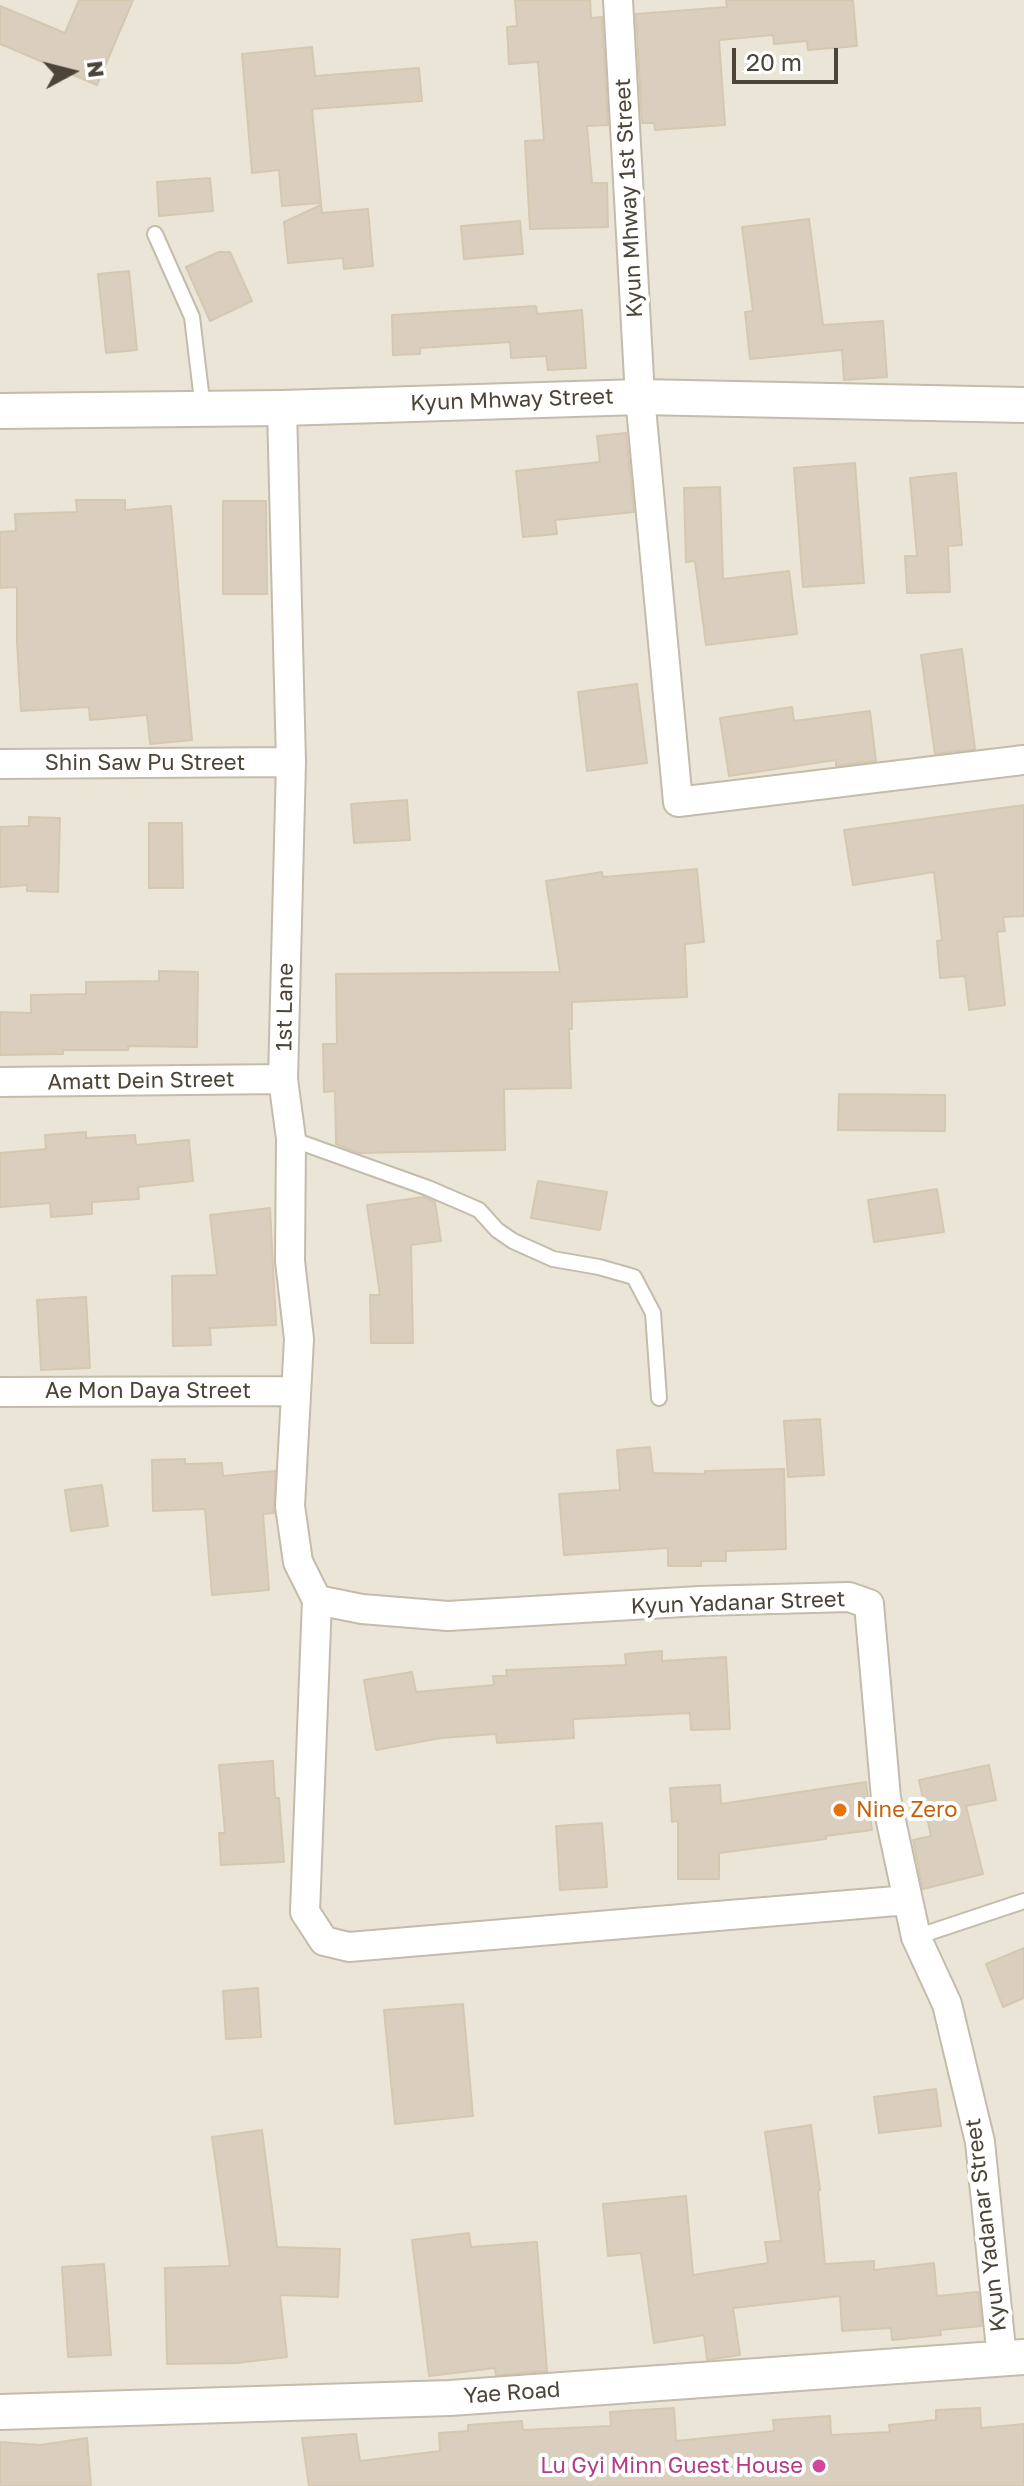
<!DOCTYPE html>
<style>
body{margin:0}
#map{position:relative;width:1024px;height:2486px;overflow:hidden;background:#f6f3ea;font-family:"Golos Text",sans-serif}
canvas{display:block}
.north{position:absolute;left:32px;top:32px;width:80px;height:80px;-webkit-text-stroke:6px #fff;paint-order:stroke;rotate:83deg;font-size:22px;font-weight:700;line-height:32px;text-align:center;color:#4c4437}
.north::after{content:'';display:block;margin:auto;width:28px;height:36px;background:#4c4437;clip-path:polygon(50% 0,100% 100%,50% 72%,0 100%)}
.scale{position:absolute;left:732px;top:48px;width:106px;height:36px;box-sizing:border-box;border:4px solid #4c4437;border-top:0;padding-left:10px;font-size:24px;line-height:28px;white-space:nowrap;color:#4c4437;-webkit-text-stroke:6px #fff;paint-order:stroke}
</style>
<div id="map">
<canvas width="1024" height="2486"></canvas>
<div class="north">N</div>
<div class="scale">20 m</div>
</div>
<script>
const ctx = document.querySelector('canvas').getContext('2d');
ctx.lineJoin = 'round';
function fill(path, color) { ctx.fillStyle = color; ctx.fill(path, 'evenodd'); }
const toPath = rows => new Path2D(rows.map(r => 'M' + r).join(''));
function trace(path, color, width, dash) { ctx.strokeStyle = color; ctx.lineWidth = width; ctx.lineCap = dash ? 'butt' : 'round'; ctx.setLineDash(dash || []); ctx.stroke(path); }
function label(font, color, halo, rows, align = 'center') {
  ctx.font = font + ' "Golos Text",sans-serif'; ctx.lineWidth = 8; ctx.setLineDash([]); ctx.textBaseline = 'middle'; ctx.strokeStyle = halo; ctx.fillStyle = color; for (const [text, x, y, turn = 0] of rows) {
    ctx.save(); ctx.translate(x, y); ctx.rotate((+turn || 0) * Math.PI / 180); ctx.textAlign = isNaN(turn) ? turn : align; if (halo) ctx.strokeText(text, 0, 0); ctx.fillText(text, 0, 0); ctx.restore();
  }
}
const residential = toPath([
 [0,0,1024,0,1024,2486,0,2486]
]);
const building = toPath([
 [79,0,133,0,97,85,0,44,0,6,65,33,79,0],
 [515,0,590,0,591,18,602,17,608,125,587,126,592,183,607,183,608,227,530,229,525,141,544,140,538,62,509,64,507,27,517,26,515,0],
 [726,0,853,0,857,46,808,50,807,41,774,44,773,35,719,40,725,125,655,130,654,123,642,123,636,14,727,7,726,0],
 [312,47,315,76,419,68,422,101,312,109,321,203,282,206,279,170,252,173,242,54,312,47],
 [210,178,213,211,159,216,157,182,210,178],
 [321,205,322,213,368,209,373,266,344,269,343,258,288,263,284,222,321,205],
 [809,219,823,325,883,321,887,377,844,380,842,350,750,359,745,312,753,311,742,227,809,219],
 [520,221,523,254,464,259,461,226,520,221],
 [219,252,230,252,252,301,210,321,186,267,219,252],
 [129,271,137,350,106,353,98,274,129,271],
 [536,306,537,314,582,310,586,368,548,370,546,356,511,358,510,342,420,348,420,354,393,355,392,315,536,306],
 [626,433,634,512,555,520,557,534,523,537,516,471,600,462,597,436,626,433],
 [855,463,864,583,803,587,794,468,855,463],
 [956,473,962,545,948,546,950,592,907,593,905,556,917,556,910,478,956,473],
 [720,487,723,579,789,571,797,634,706,645,695,561,686,562,684,488,720,487],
 [76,500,125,500,125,510,171,506,192,740,150,744,147,715,90,720,89,707,21,711,17,642,17,587,0,588,0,532,16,531,15,514,77,512,76,500],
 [223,501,266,501,267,594,223,594,223,501],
 [962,649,975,749,935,754,921,655,962,649],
 [637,684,647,763,587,771,578,692,637,684],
 [792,707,794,721,870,711,876,761,836,766,836,760,729,776,720,718,792,707],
 [407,800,410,840,354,843,351,804,407,800],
 [1024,805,1024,916,1003,917,1005,931,997,932,1005,1005,969,1010,965,976,940,978,937,941,942,940,934,872,853,885,844,830,1024,805],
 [29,817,60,818,58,892,27,891,27,885,0,887,0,827,29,826,29,817],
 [149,823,182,823,183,888,149,888,149,823],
 [697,869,704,942,685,944,687,997,572,1002,572,1029,569,1029,571,1088,504,1089,505,1150,359,1153,336,1144,335,1091,324,1092,323,1044,337,1044,336,974,560,972,546,881,602,872,603,877,697,869],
 [159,971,198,972,197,1047,128,1046,128,1050,63,1050,63,1054,0,1055,0,1012,31,1013,31,995,86,994,86,982,159,981,159,971],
 [839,1094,945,1095,945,1131,838,1130,839,1094],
 [86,1132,86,1138,135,1135,136,1145,189,1140,193,1181,138,1187,139,1199,92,1202,92,1214,51,1217,50,1203,0,1207,0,1153,46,1149,45,1135,86,1132],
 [538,1181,607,1192,600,1230,531,1218,538,1181],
 [937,1189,944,1232,874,1242,868,1200,937,1189],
 [424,1197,435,1202,441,1241,411,1245,413,1343,371,1343,370,1295,380,1295,367,1205,424,1197],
 [270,1208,276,1325,210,1328,211,1345,173,1346,172,1276,217,1275,210,1215,270,1208],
 [86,1297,90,1368,41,1370,37,1300,86,1297],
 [820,1419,824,1475,788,1477,784,1421,820,1419],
 [650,1447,653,1473,705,1474,705,1471,784,1469,786,1549,726,1551,726,1561,701,1561,701,1566,668,1566,668,1548,564,1555,559,1494,620,1490,617,1450,650,1447],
 [185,1459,185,1464,222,1463,223,1476,275,1471,274,1513,263,1514,269,1590,212,1595,205,1509,153,1511,152,1460,185,1459],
 [102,1485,108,1526,71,1531,65,1490,102,1485],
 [662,1651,662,1661,726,1657,730,1729,691,1730,690,1713,573,1719,574,1738,497,1743,496,1734,441,1738,376,1750,364,1680,412,1672,416,1692,494,1685,493,1676,507,1676,506,1670,626,1665,625,1654,662,1651],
 [273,1761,275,1798,279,1798,284,1862,221,1865,219,1833,225,1833,219,1765,273,1761],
 [989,1765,996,1800,966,1806,983,1874,923,1889,913,1840,931,1836,919,1780,989,1765],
 [866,1782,872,1830,826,1836,826,1839,719,1853,719,1879,678,1879,678,1821,672,1822,670,1788,720,1785,721,1804,866,1782],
 [602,1823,607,1887,560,1890,556,1826,602,1823],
 [1024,1948,1024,1998,1003,2007,986,1964,1024,1948],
 [258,1988,261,2037,226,2039,223,1991,258,1988],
 [463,2004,473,2116,395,2124,384,2010,463,2004],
 [936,2089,941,2126,879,2133,874,2097,936,2089],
 [811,2125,820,2190,818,2191,825,2264,874,2261,874,2270,934,2263,937,2296,978,2292,982,2326,940,2330,941,2335,892,2340,891,2328,842,2331,840,2296,733,2308,740,2355,707,2360,704,2335,654,2343,641,2253,608,2256,603,2204,686,2196,693,2275,768,2263,765,2242,781,2241,765,2132,811,2125],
 [262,2130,277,2247,340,2249,338,2297,280,2295,287,2357,237,2363,167,2364,165,2268,230,2266,212,2137,262,2130],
 [469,2233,471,2247,537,2242,547,2371,496,2375,495,2368,429,2376,412,2240,469,2233],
 [104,2264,111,2355,68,2357,62,2267,104,2264],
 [674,2408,676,2441,774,2431,773,2420,830,2416,831,2435,890,2432,889,2425,936,2420,936,2410,980,2408,981,2428,1024,2424,1024,2486,309,2486,302,2438,356,2434,360,2461,440,2451,439,2433,468,2431,468,2425,522,2421,523,2430,611,2426,610,2412,674,2408],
 [87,2438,91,2486,0,2486,0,2442,40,2445,87,2438]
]);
const service = toPath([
 [155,234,192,317,203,409],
 [291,1139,428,1188,479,1210,497,1230,513,1241,553,1259,599,1267,634,1277,653,1313,659,1398],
 [916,1937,1024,1901]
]);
const minor = toPath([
 [618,0,640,397,678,802,1024,760],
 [282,408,291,762,283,1079,291,1139,290,1261,299,1339,290,1506,298,1562,317,1600,305,1912,324,1941,349,1947,908,1900],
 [0,764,291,762],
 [0,1082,283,1079],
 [0,1392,296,1391],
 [317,1600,362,1609,448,1616,699,1601,849,1597,869,1604,886,1798,916,1937,947,2004,980,2142,1002,2359]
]);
const tertiary = toPath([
 [0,411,282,408,640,397,1024,405],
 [0,2412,450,2398,1024,2357]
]);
const markers = [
 [840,1810,8,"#e8710a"],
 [819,2466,8,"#d1479c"]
];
const streetNames = [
 ["Kyun Mhway 1st Street",629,198,-93],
 ["Kyun Mhway Street",512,400,-2],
 ["Shin Saw Pu Street",145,763],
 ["1st Lane",285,1007,-89],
 ["Amatt Dein Street",141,1081,-1],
 ["Ae Mon Daya Street",148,1391],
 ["Kyun Yadanar Street",738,1603,-2],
 ["Kyun Yadanar Street",986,2225,-97],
 ["Yae Road",512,2393,-4]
];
const foodNames = [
 ["Nine Zero",856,1810]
];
const hotelNames = [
 ["Lu Gyi Minn Guest House",803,2466]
];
fill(residential, '#ebe5d7');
fill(building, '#dacfbe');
trace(building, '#d5c8b0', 2);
trace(service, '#c3bcab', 18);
trace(minor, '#c3bcab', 32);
trace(tertiary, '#c3bcab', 38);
trace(service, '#fff', 14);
trace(minor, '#fff', 28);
trace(tertiary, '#fff', 34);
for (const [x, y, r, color] of markers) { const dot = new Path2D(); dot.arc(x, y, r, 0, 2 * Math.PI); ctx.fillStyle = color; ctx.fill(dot); trace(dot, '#fff', 3); }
label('22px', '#4c4437', '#fff', streetNames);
label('22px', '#c56008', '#fff', foodNames, 'left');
label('22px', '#b23c85', '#fff', hotelNames, 'right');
</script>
